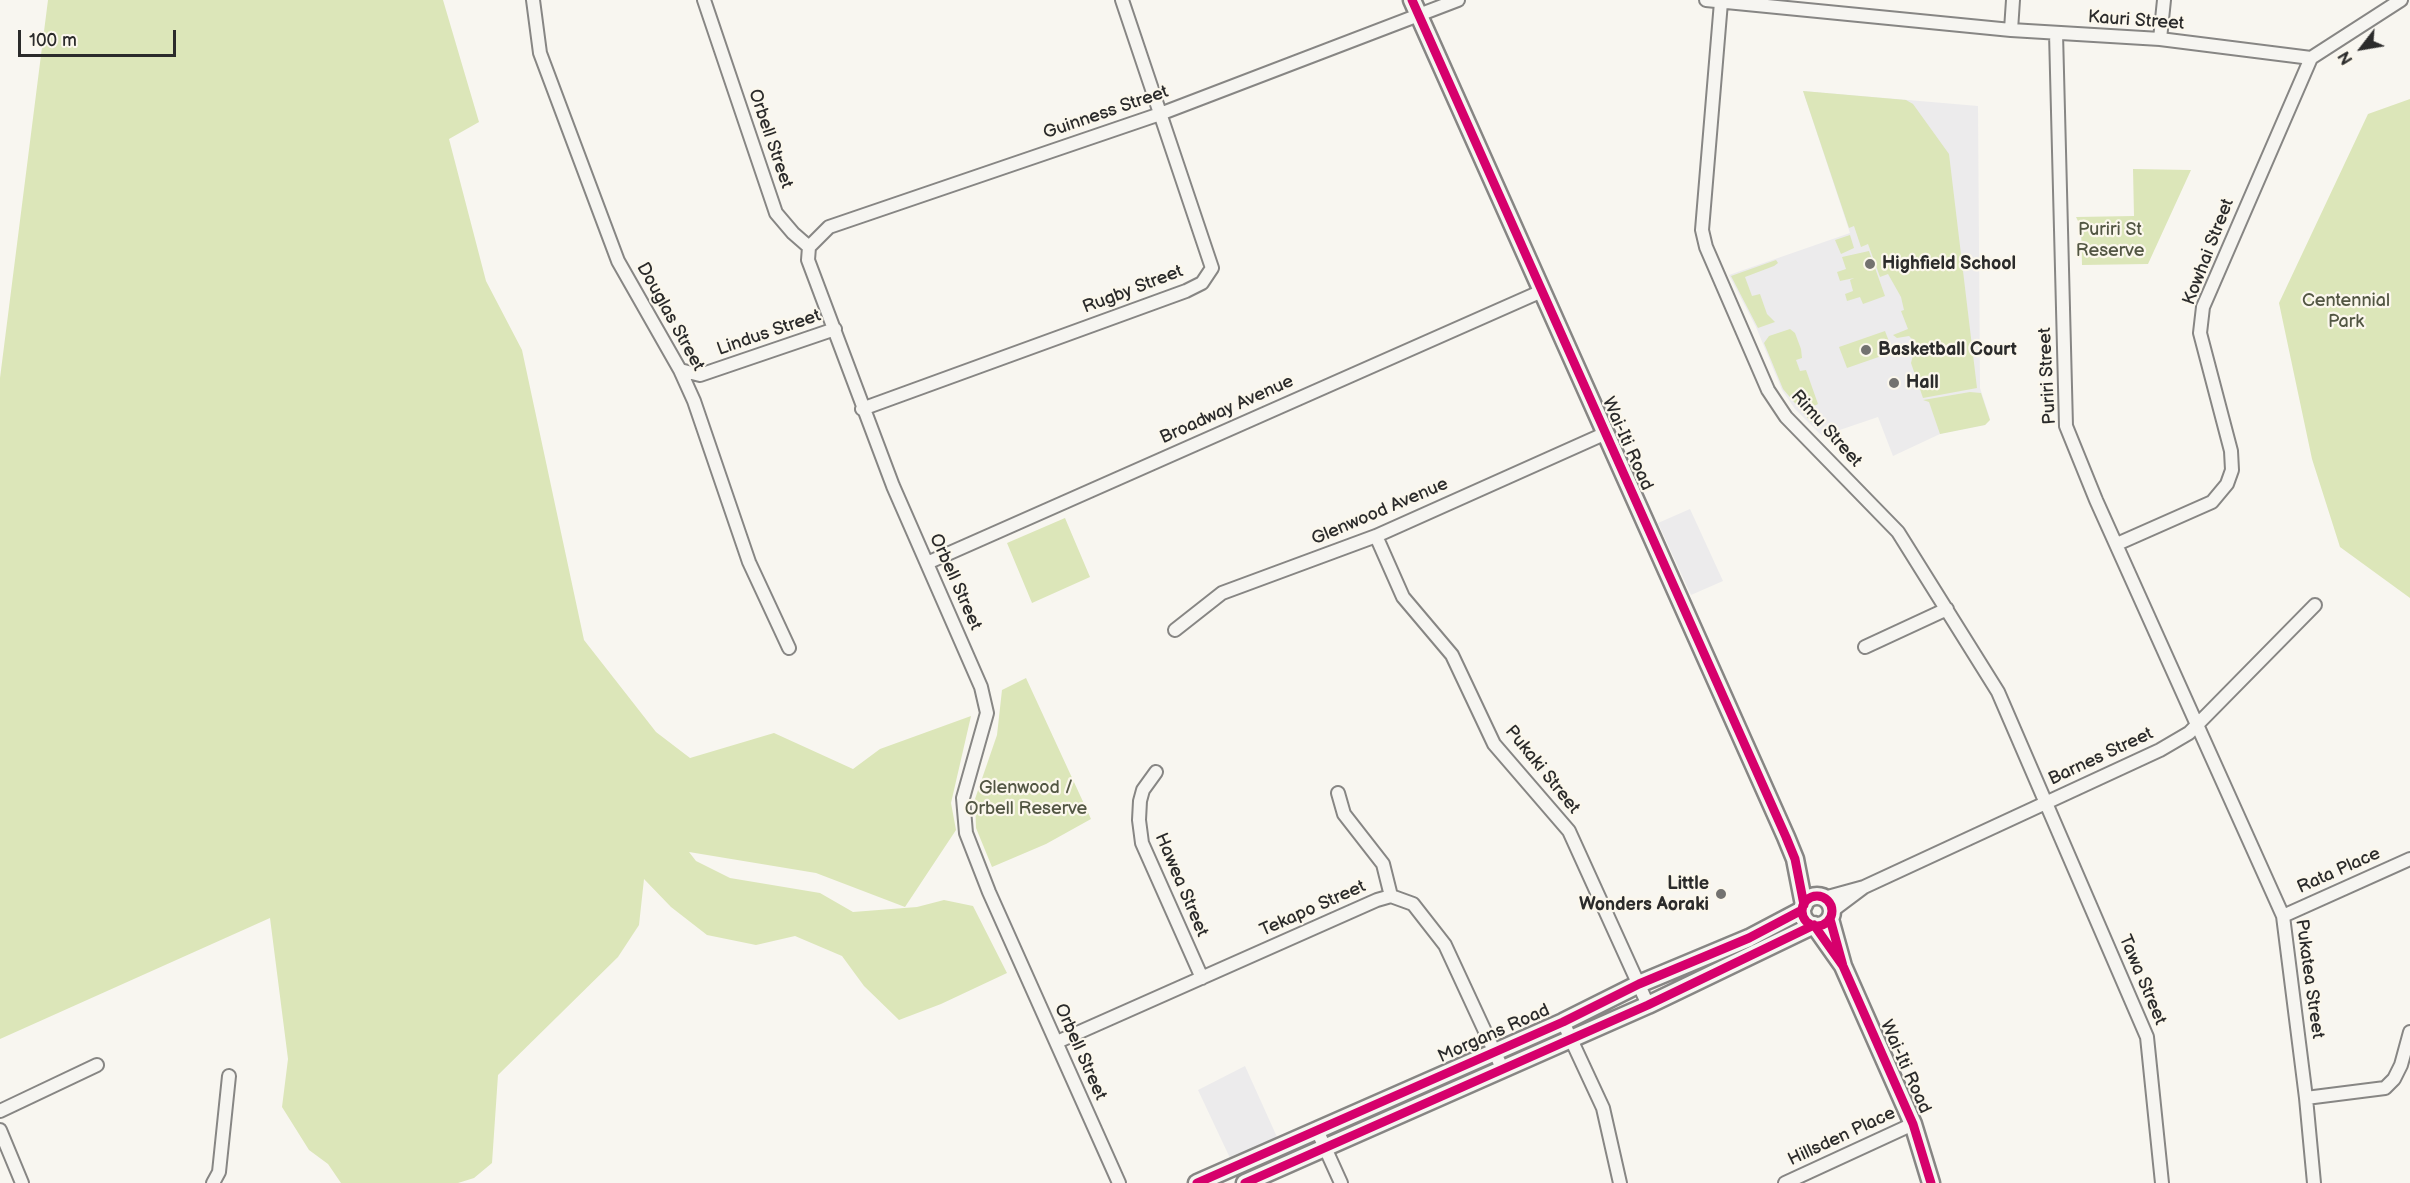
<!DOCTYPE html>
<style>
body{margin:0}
#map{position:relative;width:2410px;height:1183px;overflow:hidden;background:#f8f6f0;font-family:"Balsamiq Sans",sans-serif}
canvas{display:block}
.north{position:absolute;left:2332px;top:18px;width:60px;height:60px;-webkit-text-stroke:4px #fbf7ec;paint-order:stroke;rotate:239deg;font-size:16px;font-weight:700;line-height:24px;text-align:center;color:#2b2b2b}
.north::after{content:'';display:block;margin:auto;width:21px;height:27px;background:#2b2b2b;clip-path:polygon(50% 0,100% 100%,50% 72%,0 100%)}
.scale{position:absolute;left:18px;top:30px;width:158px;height:27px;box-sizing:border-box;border:3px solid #2b2b2b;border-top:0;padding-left:8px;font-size:18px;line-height:21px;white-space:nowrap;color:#2b2b2b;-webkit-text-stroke:4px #fbf7ec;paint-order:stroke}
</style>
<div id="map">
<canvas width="2410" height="1183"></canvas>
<div class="north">N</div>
<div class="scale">100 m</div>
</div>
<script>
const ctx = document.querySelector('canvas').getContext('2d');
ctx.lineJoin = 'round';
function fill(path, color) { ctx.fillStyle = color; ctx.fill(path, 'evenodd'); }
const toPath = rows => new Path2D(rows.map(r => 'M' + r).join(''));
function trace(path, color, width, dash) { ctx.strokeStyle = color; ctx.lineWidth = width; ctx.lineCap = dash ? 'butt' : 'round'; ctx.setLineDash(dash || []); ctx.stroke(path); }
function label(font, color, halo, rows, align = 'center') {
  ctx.font = font + ' "Balsamiq Sans",sans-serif'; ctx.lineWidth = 4.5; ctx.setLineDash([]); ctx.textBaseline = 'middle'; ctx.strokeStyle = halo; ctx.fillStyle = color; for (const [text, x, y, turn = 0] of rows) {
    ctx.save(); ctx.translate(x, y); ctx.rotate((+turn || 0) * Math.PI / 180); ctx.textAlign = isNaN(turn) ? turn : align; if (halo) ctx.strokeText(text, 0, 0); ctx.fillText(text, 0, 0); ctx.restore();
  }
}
const built = toPath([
 [1803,91,1978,106,1980,388,1990,419,1985,425,1940,434,1893,456,1878,417,1822,436,1795,409,1782,390,1756,327,1729,275,1850,233],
 [1690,509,1723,581,1691,595,1658,523],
 [1245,1066,1277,1137,1230,1158,1198,1090]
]);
const green = toPath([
 [48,0,443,0,479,122,449,139,486,281,522,350,584,640,656,732,690,758,774,733,853,769,880,749,971,716,951,803,956,830,905,907,816,873,689,852,696,861,730,878,820,893,853,912,917,907,944,900,973,906,1007,973,941,1004,899,1020,864,986,842,956,795,936,756,945,707,935,671,907,644,879,639,925,618,957,498,1075,492,1163,474,1178,458,1183,341,1183,328,1164,309,1150,282,1107,288,1059,270,918,0,1039,0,378],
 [1803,91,1906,100,1913,104,1949,154,1977,388,1923,398,1911,363,1915,347,1914,341,1909,336,1897,338,1893,335,1908,329,1901,311,1904,310,1901,297,1888,274,1880,277,1868,244,1861,247,1854,226,1849,228],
 [2410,99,2410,598,2340,547,2312,459,2279,303,2368,114],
 [2133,169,2191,170,2148,264,2082,265,2081,227,2076,217,2134,216],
 [1850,235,1854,248,1841,254,1835,240],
 [1869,251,1885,296,1863,304,1860,297,1847,301,1845,294,1853,291,1850,280,1854,278,1840,281,1837,272,1846,269,1842,257],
 [1776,260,1778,263,1774,266,1745,277,1752,296,1760,294,1767,314,1775,322,1758,328,1731,276],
 [1790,329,1795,333,1801,349,1802,358,1796,360,1800,371,1806,370,1818,404,1812,407,1816,418,1811,422,1783,389,1764,343,1769,336],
 [1885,331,1893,352,1847,368,1839,347],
 [1970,392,1981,393,1990,420,1985,425,1940,434,1929,402,1923,400],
 [1065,518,1090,577,1032,603,1007,543],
 [1026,678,1091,819,1046,844,992,867,976,828,975,799,997,735,1002,690]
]);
const minor = toPath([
 [533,0,540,53,618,261,680,370,694,401,749,562,789,648],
 [704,0,776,213,793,233,809,247,808,260,893,486,981,687,987,713,963,798,966,833,989,892,1119,1183],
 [1706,0,2011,30,2160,39,2311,58],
 [1721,2,1702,230,1706,247,1768,390,1786,417,1898,532,1998,692,2147,1037,2162,1183],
 [2011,30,2013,0],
 [2056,33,2066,426,2096,500,2283,916,2306,1098,2314,1183],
 [2160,39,2164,0],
 [2311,58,2401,0],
 [809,247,829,227,1160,114,1458,0],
 [680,370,700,375,835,329],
 [862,409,1186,291,1202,283,1212,268,1122,0],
 [1376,536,1403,597,1452,655,1494,744,1569,831,1648,1005],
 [2117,544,2212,502,2227,484,2232,470,2231,451,2200,333,2203,307,2311,58],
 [927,563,1542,291],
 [1175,630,1222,593,1376,536,1604,434],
 [1865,647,1947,609],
 [1156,772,1143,790,1140,801,1139,820,1142,843,1202,978],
 [1338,793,1344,814,1383,864,1391,896],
 [1864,887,2160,750,2189,733,2315,605],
 [1824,898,1864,887,1832,911],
 [2283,916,2410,859],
 [1563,1022,1603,1108,1620,1183],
 [1057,1042,1377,900,1391,896,1413,904,1445,945,1502,1068],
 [2306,1098,2385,1088,2394,1079,2401,1065,2410,1032],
 [0,1111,97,1065],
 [0,1130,22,1183],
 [1317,1130,1341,1183],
 [213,1183,219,1172,229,1076],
 [1785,1183,1913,1124]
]);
const tertiary = toPath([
 [1412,0,1786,837,1795,859,1804,905],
 '1802 911a15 15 0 1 1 30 0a15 15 0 1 1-30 0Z',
 [1830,919,1843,966,1913,1124,1931,1183],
 [1197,1183,1563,1022,1639,984,1749,938,1802,910],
 [1245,1183,1648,1005,1814,925,1843,966]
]);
const cycleway = toPath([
 [1412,0,1786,837,1795,859,1804,905],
 '1802 911a15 15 0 1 1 30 0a15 15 0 1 1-30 0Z',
 [1830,919,1843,966,1913,1124,1931,1183],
 [1197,1183,1563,1022,1639,984,1749,938,1802,910],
 [1245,1183,1648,1005,1814,925,1843,966]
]);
const markers = [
 [1870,264,6,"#737270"],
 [1866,350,6,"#737270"],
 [1894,383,6,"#737270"],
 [1721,894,6,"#737270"]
];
const streetNames = [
 ["Kauri Street",2136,21,4],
 ["Guinness Street",1106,113,-19],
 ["Orbell Street",770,139,71],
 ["Kowhai Street",2209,252,-69],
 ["Rugby Street",1133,290,-21],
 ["Douglas Street",670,317,61],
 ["Lindus Street",769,333,-19],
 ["Puriri Street",2048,376,-93],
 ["Broadway Avenue",1227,410,-24],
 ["Rimu Street",1826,429,48],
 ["Wai-Iti Road",1627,444,66],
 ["Glenwood Avenue",1380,512,-23],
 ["Orbell Street",955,582,66],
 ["Barnes Street",2101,757,-25],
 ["Pukaki Street",1542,770,51],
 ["Rata Place",2339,871,-24],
 ["Hawea Street",1181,885,67],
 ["Tekapo Street",1313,909,-24],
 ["Pukatea Street",2309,979,82],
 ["Tawa Street",2142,980,67],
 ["Morgans Road",1494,1034,-24],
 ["Orbell Street",1080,1052,66],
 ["Wai-Iti Road",1905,1067,66],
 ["Hillsden Place",1842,1137,-25]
];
const parkNames = [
 ["Puriri St",2110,230],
 ["Reserve",2110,251],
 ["Centennial",2346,301],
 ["Park",2346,322],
 ["Glenwood /",1026,788],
 ["Orbell Reserve",1026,809]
];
const poiNames = [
 ["Highfield School",1882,264],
 ["Basketball Court",1878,350],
 ["Hall",1906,383],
 ["Little",1709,884,"right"],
 ["Wonders Aoraki",1709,905,"right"]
];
fill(built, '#ecebec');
fill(green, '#dce6b9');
trace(minor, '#878684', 16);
trace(tertiary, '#878684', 21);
trace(minor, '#f6f5f1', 12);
trace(tertiary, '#f6f5f1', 16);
trace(cycleway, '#d6006c', 9);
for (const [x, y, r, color] of markers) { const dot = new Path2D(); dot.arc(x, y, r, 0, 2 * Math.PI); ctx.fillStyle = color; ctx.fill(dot); trace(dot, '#fbf7ec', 2); }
label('18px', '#2b2b2b', '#fbf7ec', streetNames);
label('18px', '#525643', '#fbf7ec', parkNames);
label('bold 18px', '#2b2b2b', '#fbf7ec', poiNames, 'left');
</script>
